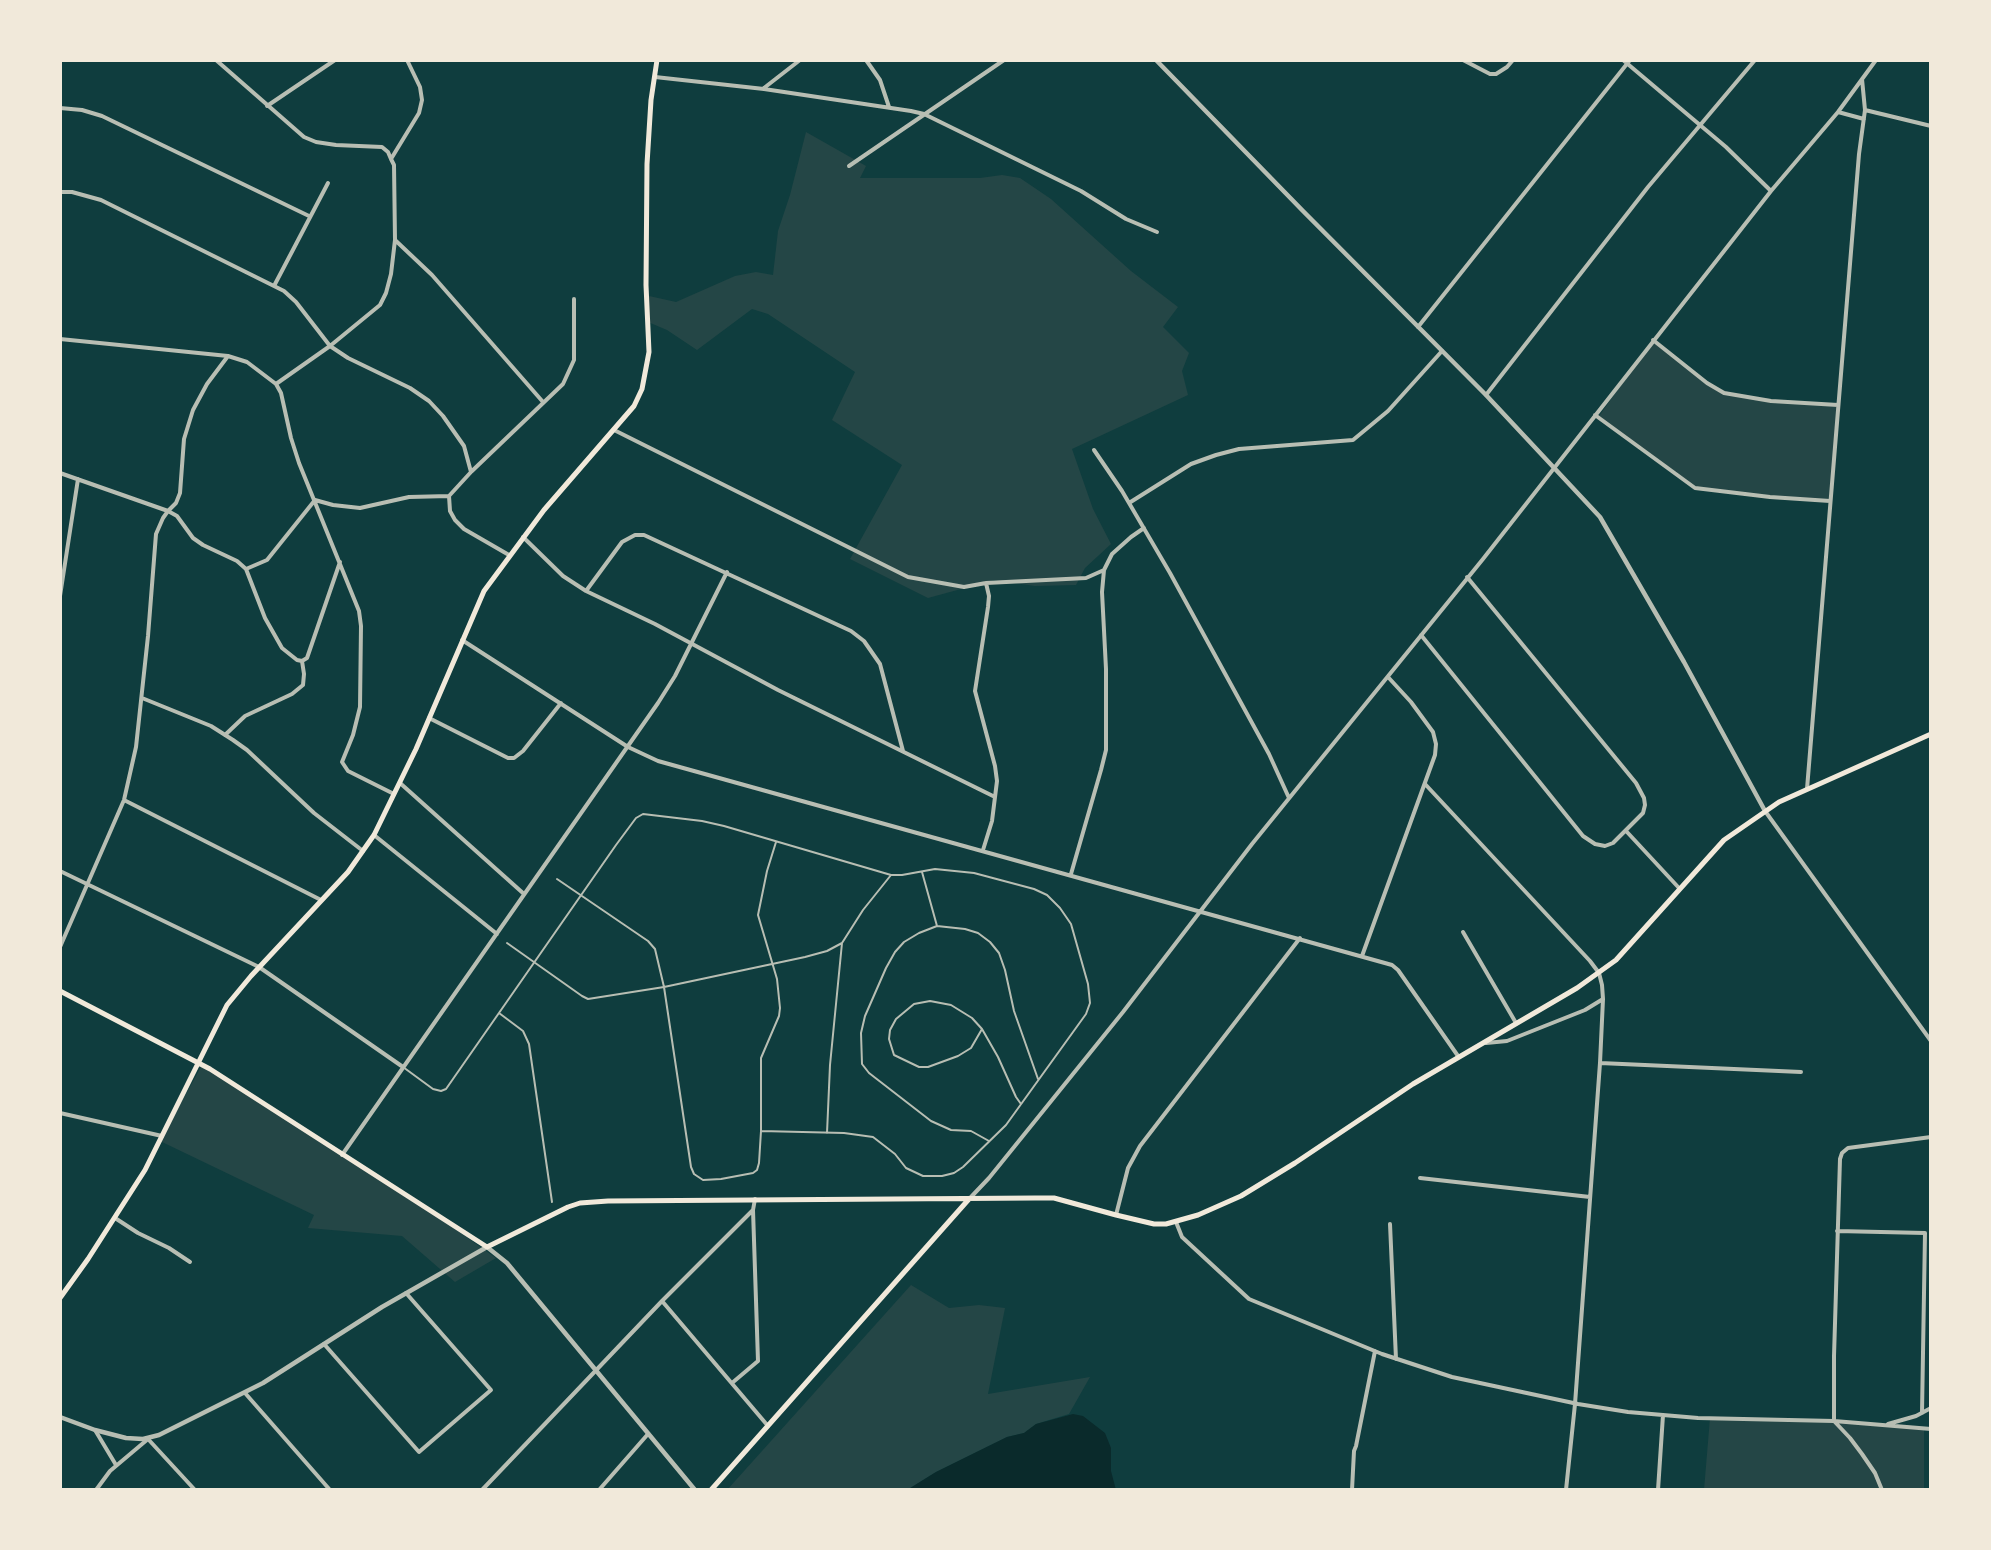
<!DOCTYPE html>
<style>
body{margin:0}
#map{position:relative;width:1991px;height:1550px;overflow:hidden;background:#0f3d3e;font-family:"Fira Sans",sans-serif}
canvas{display:block}
.frame{position:absolute;inset:0;border:62px solid #f1e9da;pointer-events:none}
</style>
<div id="map">
<canvas width="1991" height="1550"></canvas>
<div class="frame"></div>
</div>
<script>
const ctx = document.querySelector('canvas').getContext('2d');
ctx.lineJoin = 'round';
function fill(path, color) { ctx.fillStyle = color; ctx.fill(path, 'evenodd'); }
const toPath = rows => new Path2D(rows.map(r => 'M' + r).join(''));
function trace(path, color, width, dash) { ctx.strokeStyle = color; ctx.lineWidth = width; ctx.lineCap = dash ? 'butt' : 'round'; ctx.setLineDash(dash || []); ctx.stroke(path); }
const green = toPath([
 [806,132,866,166,860,178,980,178,1002,175,1020,178,1051,199,1131,271,1178,307,1163,327,1189,353,1182,371,1188,395,1072,449,1093,509,1111,544,1085,568,1076,585,1035,586,994,580,928,598,850,559,902,465,832,420,855,372,768,314,752,309,697,350,667,330,648,322,649,296,676,302,735,276,756,272,773,275,778,231,790,195],
 [1653,340,1707,383,1738,396,1838,405,1830,501,1769,499,1695,488,1597,419],
 [202,1065,393,1185,496,1258,455,1282,402,1236,308,1228,314,1215,160,1141],
 [911,1285,949,1308,979,1305,1005,1308,988,1394,1090,1377,1069,1414,1036,1424,1024,1433,1007,1437,936,1472,907,1490,727,1490],
 [1710,1418,1823,1421,1924,1428,1924,1490,1704,1490]
]);
const water = toPath([
 [1073,1414,1083,1416,1105,1433,1111,1448,1111,1471,1116,1490,907,1490,936,1472,1007,1437,1024,1433,1036,1424]
]);
const service = toPath([
 [922,872,937,926],
 [557,879,648,941,655,949,664,987,691,1167,694,1174,703,1180,721,1179,753,1173,757,1170,759,1163,761,1131,761,1058,779,1016,780,1008,777,979,758,915,767,871,776,842],
 [507,943,582,996,588,999,664,987,805,957,827,951,842,943],
 [499,1013,523,1031,529,1044,552,1202],
 [982,1029,971,1048,958,1056,928,1067,919,1067,894,1055,889,1039,890,1030,896,1019,914,1004,930,1001,951,1005,972,1018,982,1029,998,1057,1016,1097,1021,1104],
 [403,1067,433,1089,441,1091,446,1089,616,845,636,818,643,814,702,821,724,826,891,875,902,875,935,869,974,873,1034,889,1047,895,1060,908,1071,924,1088,984,1090,1003,1086,1014,1006,1125,963,1167,954,1173,942,1176,923,1176,906,1168,895,1154,873,1137,844,1133,761,1131],
 [827,1133,830,1065,842,943,863,910,891,875],
 [989,1141,971,1131,951,1130,931,1121,869,1073,862,1064,861,1033,865,1016,886,968,895,952,904,942,919,933,937,926,965,929,978,933,990,942,999,953,1005,970,1014,1011,1038,1079]
]);
const minor = toPath([
 [216,60,304,137,316,142,336,145,382,147,388,152,391,159],
 [866,60,880,80,889,107],
 [1463,60,1490,74,1496,74,1507,67,1513,60],
 [1623,60,1726,147,1771,191],
 [655,77,764,89,911,111,924,114,1081,191,1126,219,1157,232],
 [764,88,800,60],
 [267,106,335,60],
 [60,108,82,110,102,116,309,216],
 [1865,110,1931,126],
 [1838,112,1864,119],
 [849,166,1004,60],
 [60,192,72,192,101,200,284,291,296,302,330,346,348,358,410,388,429,401,443,416,464,446,471,472,449,496,450,511,455,520,464,529,509,555],
 [395,240,432,275,543,402],
 [274,286,328,183],
 [1418,327,1630,60],
 [60,339,228,356,247,362,276,384],
 [1653,340,1707,383,1724,393,1771,401,1838,405],
 [228,356,207,384,193,410,184,439,180,493,176,503,168,511,177,516,193,538,203,545,237,561,246,569,265,618,282,648,297,660,302,661,307,658,340,562],
 [1486,395,1648,187,1755,60],
 [1595,415,1695,488,1770,497,1830,501],
 [614,430,908,577,964,587,986,583,1086,578,1104,570],
 [1094,450,1122,491,1170,573,1269,754,1289,798],
 [472,471,563,384,574,360,574,299],
 [60,473,168,511,163,518,156,534,148,636,136,747,124,800,60,947],
 [1129,503,1191,464,1216,455,1239,449,1353,440,1388,411,1442,351],
 [523,537,563,576,586,591,655,624,778,690,995,797],
 [246,569,267,560,315,500,333,505,360,508,409,497,449,496],
 [586,591,622,542,635,535,644,535,851,631,864,641,880,664,903,751],
 [60,596,78,479],
 [1421,635,1583,836,1595,844,1605,846,1613,843,1643,813,1645,805,1644,798,1636,783,1467,577],
 [462,640,628,747,658,761,1392,965,1398,970,1458,1056],
 [142,698,211,726,233,740,247,750,314,813,363,851],
 [429,718,508,758,514,758,523,751,561,703],
 [225,735,245,716,292,694,303,685,304,674,302,661],
 [400,783,524,894],
 [1425,784,1590,961,1599,973,1602,985,1603,999,1600,1063,1575,1404,1566,1490],
 [1807,789,1859,154,1865,110,1862,79],
 [394,794,348,771,342,762,353,735,360,707,361,626,359,611,299,463,291,438,281,393,276,384,330,346,380,305,386,293,391,274,395,240,394,165,391,159,419,113,422,100,420,87,407,60],
 [124,800,321,900],
 [1765,811,1931,1041],
 [1627,832,1679,888],
 [374,835,497,934],
 [983,850,992,821,997,781,995,766,975,691,988,607,989,596,986,583],
 [60,871,259,967,403,1067],
 [1071,874,1101,770,1106,750,1106,669,1102,592,1104,570,1112,554,1131,537,1144,528],
 [1463,932,1516,1023],
 [1362,956,1435,755,1436,744,1433,732,1411,702,1388,677],
 [1486,1043,1507,1041,1585,1010,1603,999],
 [1600,1063,1801,1072],
 [60,1113,162,1136],
 [342,1155,658,703,675,676,727,572],
 [1420,1178,1590,1197],
 [971,1197,989,1178,1123,1012,1252,844,1483,559,1771,191,1838,112,1876,60],
 [1116,1215,1128,1168,1140,1146,1300,938],
 [115,1218,138,1233,169,1248,190,1262],
 [1176,1222,1182,1237,1249,1299,1382,1354,1452,1377,1578,1404,1628,1412,1698,1418,1834,1421,1931,1429],
 [1390,1224,1396,1359],
 [1837,1231,1925,1233,1922,1413],
 [662,1301,768,1426],
 [324,1344,419,1452,491,1390,406,1293],
 [732,1383,758,1361,753,1210],
 [245,1393,330,1490],
 [1888,1424,1916,1416,1931,1408],
 [95,1430,116,1465],
 [96,1490,110,1471,148,1439,195,1490],
 [482,1490,662,1301,753,1210,755,1199],
 [599,1490,648,1434],
 [1352,1490,1354,1451,1356,1446,1375,1351],
 [1658,1490,1663,1415],
 [1882,1490,1875,1473,1862,1454,1850,1438,1834,1421,1834,1356,1840,1159,1842,1153,1848,1148,1931,1137]
]);
const tertiary = toPath([
 [1156,60,1303,211,1486,395,1600,517,1684,662,1765,811],
 [60,1417,95,1430,126,1438,143,1439,159,1435,263,1383,382,1307,487,1247,507,1263,695,1490]
]);
const secondary = toPath([
 [60,991,210,1069,487,1247,568,1207,580,1203,608,1201,1035,1198,1054,1198,1116,1215,1154,1224,1166,1224,1198,1215,1241,1196,1295,1163,1413,1084,1577,988,1616,960,1724,840,1779,802,1931,734],
 [60,1298,88,1259,145,1170,227,1005,251,976,348,872,374,835,416,749,484,591,544,510,634,406,642,389,649,352,646,285,647,164,651,100,657,60],
 [711,1490,969,1199]
]);
fill(green, '#244646');
fill(water, '#0a2a2b');
trace(service, '#b8beb3', 2);
trace(minor, '#b8beb3', 4);
trace(tertiary, '#b8beb3', 4.5);
trace(secondary, '#f1e9da', 5);
</script>
